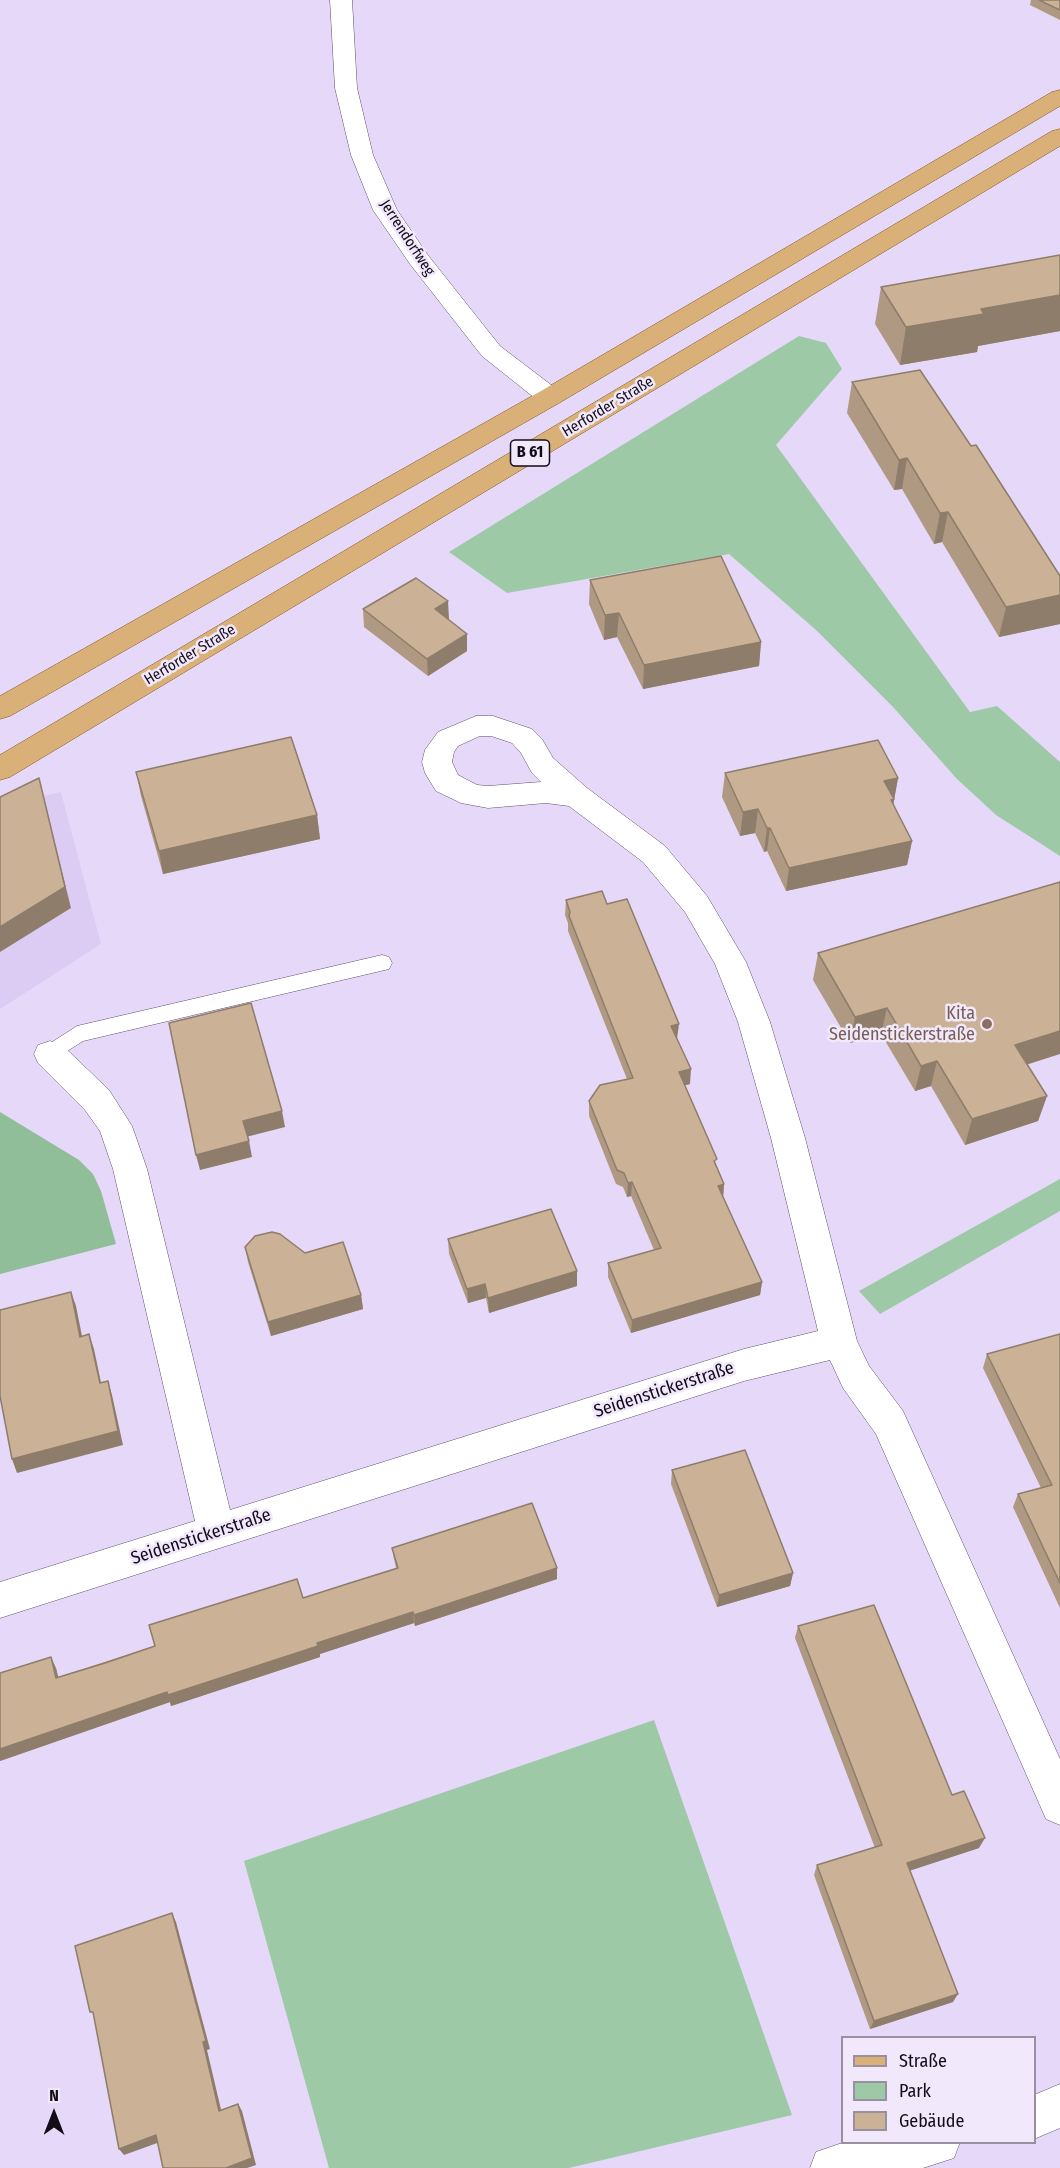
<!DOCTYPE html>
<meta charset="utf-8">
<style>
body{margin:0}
#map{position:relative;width:1060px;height:2168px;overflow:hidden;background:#e6d8f9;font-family:"Fira Sans Condensed",sans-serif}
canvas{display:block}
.legend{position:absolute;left:841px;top:2036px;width:195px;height:108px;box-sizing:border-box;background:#f1e8fc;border:2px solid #9890a1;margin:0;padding:8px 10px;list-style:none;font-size:18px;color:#120d18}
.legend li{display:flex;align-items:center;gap:12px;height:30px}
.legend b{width:30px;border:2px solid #9890a1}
.north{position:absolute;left:24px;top:2084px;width:60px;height:60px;-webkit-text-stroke:4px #f1e8fc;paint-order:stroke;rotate:0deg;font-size:16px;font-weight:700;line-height:24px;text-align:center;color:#120d18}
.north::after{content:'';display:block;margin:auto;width:21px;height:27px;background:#120d18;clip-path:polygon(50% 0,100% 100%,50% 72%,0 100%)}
</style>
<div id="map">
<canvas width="1060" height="2168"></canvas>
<ul class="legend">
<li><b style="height:8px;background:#d9b078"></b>Straße</li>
<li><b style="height:16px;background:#9ec9a7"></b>Park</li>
<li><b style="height:16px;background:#cbb297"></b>Gebäude</li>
</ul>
<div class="north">N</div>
</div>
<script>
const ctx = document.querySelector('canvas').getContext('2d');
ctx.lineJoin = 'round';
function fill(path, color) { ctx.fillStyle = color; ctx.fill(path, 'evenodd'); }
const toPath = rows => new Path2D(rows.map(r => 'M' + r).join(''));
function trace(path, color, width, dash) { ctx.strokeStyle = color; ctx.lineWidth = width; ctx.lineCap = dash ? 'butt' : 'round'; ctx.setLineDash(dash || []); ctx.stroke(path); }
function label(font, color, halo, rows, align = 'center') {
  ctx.font = font + ' "Fira Sans Condensed",sans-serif'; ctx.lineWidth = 5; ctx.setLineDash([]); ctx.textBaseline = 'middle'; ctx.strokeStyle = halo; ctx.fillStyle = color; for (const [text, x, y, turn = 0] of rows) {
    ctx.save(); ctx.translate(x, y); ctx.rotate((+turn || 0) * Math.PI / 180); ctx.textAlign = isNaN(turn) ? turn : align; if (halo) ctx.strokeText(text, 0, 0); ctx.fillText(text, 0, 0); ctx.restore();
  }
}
const built = toPath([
 [61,792,101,944,0,1009,0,812,15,803]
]);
const green = toPath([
 [799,336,826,343,842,369,776,445,970,712,997,706,1060,762,1060,856,996,815,957,779,893,707,816,630,729,554,507,593,449,552],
 [1060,1179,1060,1211,880,1314,859,1291],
 [654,1720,792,2115,569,2168,329,2168,244,1861]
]);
const forest = toPath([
 [0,1112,79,1160,93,1174,101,1191,116,1244,0,1274]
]);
const service = toPath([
 [382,955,389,957,392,963,389,969,83,1041,50,1062,43,1060,40,1054,43,1048,77,1026,382,955]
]);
const minor = toPath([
 [330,0,352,0,357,88,373,155,397,210,427,254,500,346,559,391,563,397,559,403,550,405,541,403,482,356,410,264,373,210,351,155,335,88,330,0],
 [476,716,493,716,532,729,542,739,553,758,587,788,665,846,707,896,746,962,770,1022,805,1138,857,1341,869,1366,903,1411,1060,1759,1060,1825,1046,1819,876,1434,843,1388,830,1360,744,1381,0,1618,0,1582,195,1521,113,1169,100,1131,85,1110,38,1063,34,1054,38,1045,50,1041,62,1045,109,1090,132,1126,147,1169,230,1510,744,1349,818,1331,771,1138,738,1022,715,964,685,912,643,862,569,806,546,803,488,808,461,803,436,791,425,773,422,762,425,750,438,732,476,716],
 [480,736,491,736,512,743,521,753,532,773,541,782,488,786,477,785,458,775,452,762,454,752,458,746,480,736],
 [1060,2084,1060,2128,1034,2139,1034,2095,1060,2084],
 [845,2142,960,2142,954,2158,923,2168,810,2168,816,2152,845,2142]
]);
const primary = toPath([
 [1060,90,1060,106,559,403,10,716,0,719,0,696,541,391,1052,92,1060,90],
 [1060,129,1060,146,10,777,0,780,0,755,1052,131,1060,129]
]);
const wall = toPath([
 [1031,0,1060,0,1060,20,1030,5],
 [1060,255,1060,331,978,346,977,352,900,365,875,324,881,287],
 [852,382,971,446,1060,576,1060,624,999,637,942,542,934,544,902,489,894,490,847,413],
 [590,580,761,642,759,666,643,689,617,637,604,640,589,604],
 [363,609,449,619,448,619,467,634,467,651,428,676,364,627],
 [136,772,317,815,320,839,163,874,141,796],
 [725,773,898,778,893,805,912,841,907,865,786,891,767,851,764,852,755,833,740,836,722,797],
 [566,900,607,904,677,1039,690,1084,685,1085,724,1184,723,1197,762,1282,760,1295,631,1333,608,1277,608,1263,654,1250,631,1196,627,1197,623,1187,616,1184,589,1116,589,1101,627,1079,568,931,568,923,565,915],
 [818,953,1027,1065,1047,1096,1038,1121,965,1145,931,1086,915,1091,881,1034,850,1043,813,980],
 [448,1239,577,1286,489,1313,486,1298,468,1303,449,1254],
 [245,1247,305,1253,361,1295,363,1309,271,1336,248,1262],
 [1060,1334,1060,1608,1013,1507,1018,1494,1041,1488,983,1368,987,1354],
 [672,1470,793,1573,790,1586,717,1607,671,1484],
 [392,1548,557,1579,415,1626,414,1623,320,1654,320,1657,171,1706,170,1702,0,1761,56,1668,58,1677,396,1568,394,1559],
 [798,1626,952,1795,979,1848,910,1870,953,2002,870,2029,814,1875,817,1865,875,1848,795,1638]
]);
const shadedWall = toPath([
 [1060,295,1060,331,978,346,977,352,900,365,906,327,981,309],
 [907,458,902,489,894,490,899,460],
 [948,512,942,542,934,544,940,513],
 [1060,595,1060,624,999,637,1006,607],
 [448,601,449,619,436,627,435,609],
 [619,613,617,637,604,640,605,615],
 [467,634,467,651,428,676,427,659],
 [761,642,759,666,643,689,644,665],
 [39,778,71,908,0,952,0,927],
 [898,778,890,823,884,781],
 [758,809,755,833,740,836,743,812],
 [317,815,320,839,163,874,159,851],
 [767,828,770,828,767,851,764,852],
 [912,841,907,865,786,891,789,868],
 [887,1008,881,1034,850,1043,855,1017],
 [679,1024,677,1039,671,1026],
 [1060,1031,1060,1054,1007,1071,1015,1045],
 [937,1061,931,1086,915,1091,921,1066],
 [691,1069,690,1084,678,1087,679,1072],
 [1047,1096,1038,1121,965,1145,972,1119],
 [282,1111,285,1127,246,1137,243,1121],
 [249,1141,252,1157,200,1170,196,1155],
 [632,1182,631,1196,627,1197,628,1183],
 [724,1184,723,1198,718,1186],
 [577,1271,577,1286,489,1313,488,1298],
 [762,1282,760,1295,631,1333,632,1320],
 [485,1284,486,1298,468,1303,467,1289],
 [71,1292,76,1306,85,1351,80,1337],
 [361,1295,363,1309,271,1336,268,1322],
 [89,1334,94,1349,104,1397,100,1383],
 [108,1381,112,1395,123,1445,17,1473,12,1459],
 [557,1568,557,1579,415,1626,414,1615],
 [793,1573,790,1586,717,1607,719,1595],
 [413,1612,414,1623,320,1654,320,1657,171,1706,170,1702,0,1761,0,1749,167,1692],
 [51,1657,56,1668,61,1689,56,1678],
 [985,1838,979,1848,903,1873,907,1863],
 [172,1913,176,1922,210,2049,207,2050,223,2118,219,2111],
 [958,1994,953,2002,870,2029,874,2021],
 [238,2104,242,2111,256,2165,247,2168,226,2168],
 [156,2135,160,2142,124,2155,119,2149]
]);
const building = toPath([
 [1039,0,1060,0,1060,10,1039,0],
 [1060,255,1060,295,981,309,984,314,906,327,881,287,1060,255],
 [920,370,971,446,976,445,1060,576,1060,595,1006,607,948,512,940,513,907,458,899,460,852,382,920,370],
 [721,556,761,642,644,665,619,613,605,615,590,580,721,556],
 [416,578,448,601,435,609,467,634,427,659,363,609,416,578],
 [291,737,317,815,159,851,136,772,291,737],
 [878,740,898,778,884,781,894,799,891,800,912,841,789,868,770,828,767,828,758,809,743,812,725,773,878,740],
 [39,778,65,887,0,927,0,797,39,778],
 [1060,882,1060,1031,1015,1045,1047,1096,972,1119,937,1061,921,1066,887,1008,855,1017,818,953,1060,882],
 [602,891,607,904,627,899,679,1024,671,1026,691,1069,679,1072,717,1159,714,1161,724,1184,718,1186,762,1282,632,1320,608,1263,661,1248,632,1182,628,1183,624,1173,617,1170,589,1101,600,1085,633,1078,569,916,570,912,566,900,602,891],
 [251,1003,282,1111,243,1121,249,1141,196,1155,169,1023,251,1003],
 [551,1209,577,1271,488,1298,485,1284,467,1289,448,1239,551,1209],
 [272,1232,280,1234,305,1253,343,1242,361,1295,268,1322,245,1247,255,1236,272,1232],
 [71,1292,80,1337,89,1334,100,1383,108,1381,118,1431,12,1459,0,1396,0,1310,71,1292],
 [1060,1334,1060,1583,1018,1494,1052,1485,987,1354,1060,1334],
 [745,1450,793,1573,719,1595,672,1470,745,1450],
 [532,1503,557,1568,414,1615,413,1612,317,1643,318,1646,168,1695,167,1692,0,1749,0,1673,51,1657,56,1678,105,1663,155,1646,149,1625,297,1579,303,1598,350,1583,398,1568,392,1548,532,1503],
 [874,1605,952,1795,964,1791,985,1838,907,1863,958,1994,874,2021,817,1865,882,1845,798,1626,874,1605],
 [172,1913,206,2041,203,2042,219,2111,238,2104,252,2158,226,2168,163,2168,156,2135,119,2149,93,2012,90,2012,75,1946,172,1913]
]);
const markers = [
 [987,1024,6,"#8d6e63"]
];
const farStreetnames = [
 ["Jerrendorfweg",407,238,57],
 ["Herforder Straße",608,407,-31],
 ["Herforder Straße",190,655,-31]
];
const shields = [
 [530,453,39]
];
const shieldNames = [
 ["B 61",530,453]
];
const educationNames = [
 ["Kita",975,1014],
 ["Seidenstickerstraße",975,1035]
];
const streetNames = [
 ["Seidenstickerstraße",664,1390,-18],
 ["Seidenstickerstraße",201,1537,-18]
];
fill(built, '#dccbf3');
fill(green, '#9ec9a7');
fill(forest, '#8fbe98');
trace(service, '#5d516d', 1);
trace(minor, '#5d516d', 1);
trace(primary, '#82551c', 1);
fill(service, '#fff');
fill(minor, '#fff');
fill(primary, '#d9b078');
fill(wall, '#af9982');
fill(shadedWall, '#8e7d6a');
fill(building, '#cbb297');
trace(building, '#8e7d6a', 1.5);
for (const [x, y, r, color] of markers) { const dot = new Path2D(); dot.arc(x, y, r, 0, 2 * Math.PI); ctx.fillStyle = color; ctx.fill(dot); trace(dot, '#f1e8fc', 2); }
label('15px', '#120d18', '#f1e8fc', farStreetnames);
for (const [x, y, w] of shields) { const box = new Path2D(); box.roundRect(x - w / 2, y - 13, w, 26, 4.5); ctx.fillStyle = '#f1e8fc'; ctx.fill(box); trace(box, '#120d18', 1.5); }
label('bold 16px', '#120d18', null, shieldNames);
label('18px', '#785e54', '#f1e8fc', educationNames, 'right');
label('18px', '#120d18', '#f1e8fc', streetNames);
</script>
